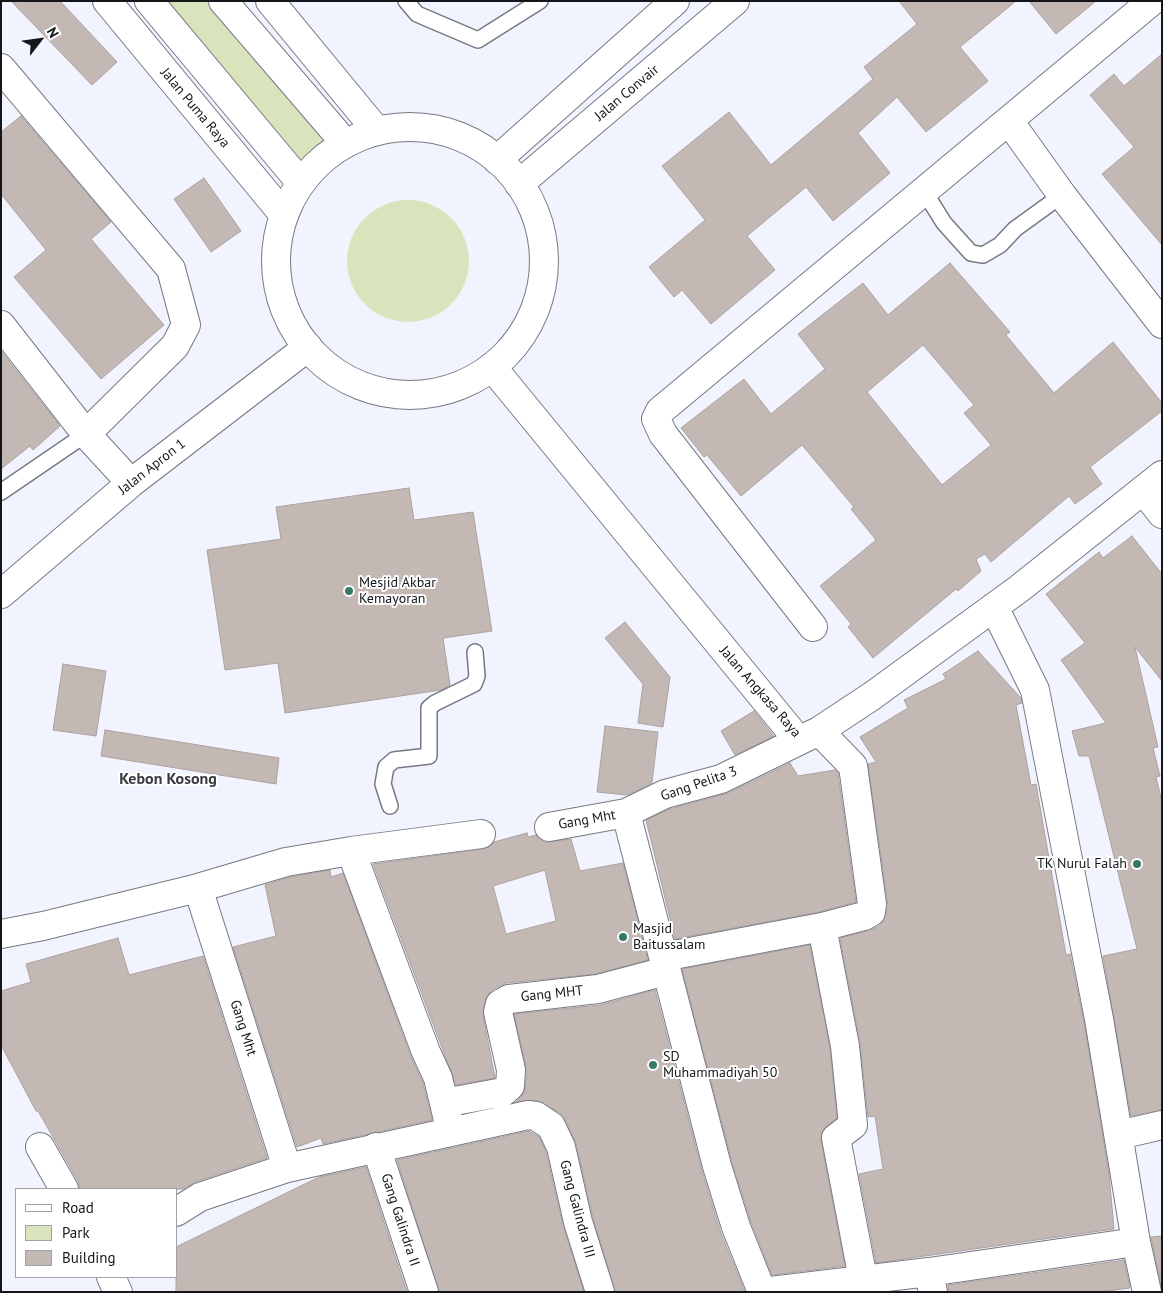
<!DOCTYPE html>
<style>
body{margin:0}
#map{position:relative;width:1163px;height:1293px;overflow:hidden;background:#f1f4fe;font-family:"PT Sans",sans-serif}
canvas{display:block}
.frame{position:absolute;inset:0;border:2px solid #15161a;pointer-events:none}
.legend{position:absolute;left:15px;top:1188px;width:162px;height:90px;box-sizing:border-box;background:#fff;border:1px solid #a1a2a3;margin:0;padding:6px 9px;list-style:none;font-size:15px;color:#15161a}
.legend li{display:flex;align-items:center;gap:10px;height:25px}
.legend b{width:25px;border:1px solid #a1a2a3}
.north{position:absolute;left:15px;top:15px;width:50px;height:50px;-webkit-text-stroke:4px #fff;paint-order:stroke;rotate:60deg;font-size:14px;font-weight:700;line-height:20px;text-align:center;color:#15161a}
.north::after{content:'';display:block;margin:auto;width:18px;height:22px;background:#15161a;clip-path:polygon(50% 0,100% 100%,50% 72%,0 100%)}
</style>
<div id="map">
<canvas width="1163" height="1293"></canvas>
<div class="frame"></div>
<ul class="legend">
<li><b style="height:6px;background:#fff"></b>Road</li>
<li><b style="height:14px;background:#dae4bc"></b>Park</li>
<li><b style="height:14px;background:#c4b8b5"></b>Building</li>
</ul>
<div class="north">N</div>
</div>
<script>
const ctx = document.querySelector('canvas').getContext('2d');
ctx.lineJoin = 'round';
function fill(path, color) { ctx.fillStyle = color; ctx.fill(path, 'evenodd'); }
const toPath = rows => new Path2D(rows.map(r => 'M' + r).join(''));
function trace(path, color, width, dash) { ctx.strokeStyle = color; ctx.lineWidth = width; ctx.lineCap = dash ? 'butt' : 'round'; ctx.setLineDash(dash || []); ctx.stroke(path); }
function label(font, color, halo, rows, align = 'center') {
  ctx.font = font + ' "PT Sans",sans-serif'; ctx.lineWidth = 4; ctx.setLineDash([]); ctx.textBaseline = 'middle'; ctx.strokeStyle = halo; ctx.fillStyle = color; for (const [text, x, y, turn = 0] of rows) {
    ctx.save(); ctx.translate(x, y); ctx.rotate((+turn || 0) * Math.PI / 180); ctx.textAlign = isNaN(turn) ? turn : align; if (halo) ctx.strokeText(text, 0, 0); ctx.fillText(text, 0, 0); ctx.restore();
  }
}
const green = toPath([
 [150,1,226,1,345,143,313,168,301,183],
 '347 261a61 61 0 1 1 122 0a61 61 0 1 1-122 0Z'
]);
const building = toPath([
 [11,1,60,1,117,62,92,85,11,1],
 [899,1,1016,1,960,47,988,81,926,132,897,97,858,133,890,173,833,221,806,187,747,236,775,270,711,324,682,290,674,297,649,267,705,220,662,166,729,112,771,165,873,79,864,67,917,24,899,1],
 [1029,1,1096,1,1056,34,1029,1],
 [1162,54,1162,245,1102,174,1134,147,1090,95,1114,74,1124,86,1162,54],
 [21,116,111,222,91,239,164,325,101,379,14,277,46,250,1,194,1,132,21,116],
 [204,178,241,231,211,252,174,199,204,178],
 [950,263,1010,332,1006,335,1054,393,1113,342,1162,403,1162,411,1090,467,1102,484,1075,504,1069,496,991,562,985,554,976,559,981,571,958,591,956,589,873,658,848,627,851,624,820,586,876,540,851,509,854,507,802,445,741,496,707,455,704,457,681,428,744,379,771,414,825,369,798,334,863,283,888,315,950,263],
 [923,345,974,405,964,413,991,445,942,485,867,392,923,345],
 [1,351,60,426,33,450,30,446,1,469,1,351],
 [409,488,414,520,473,512,492,631,443,638,450,685,441,690,285,713,278,663,225,670,207,550,281,539,276,507,409,488],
 [1132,536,1162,574,1162,681,1135,647,1158,747,1153,748,1160,776,1156,777,1162,802,1162,1110,1131,1116,1103,956,1137,949,1089,756,1079,756,1072,731,1106,723,1061,660,1085,643,1046,594,1099,552,1103,558,1132,536],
 [625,622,670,677,663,727,638,723,643,684,605,638,625,622],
 [978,651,1021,698,1022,703,1016,705,1031,785,1036,784,1066,955,1070,954,1084,1022,1109,1174,1114,1229,876,1263,859,1174,883,1169,875,1116,868,1117,860,1043,840,938,868,931,879,926,884,920,888,906,868,764,876,762,860,737,908,708,904,700,946,679,943,674,978,651],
 [63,664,106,671,96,736,53,730,63,664],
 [754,711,774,736,735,755,721,731,754,711],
 [605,726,658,732,652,783,627,795,597,792,605,726],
 [105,730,279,758,276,784,101,756,105,730],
 [790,763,798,776,835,770,838,773,856,902,819,912,675,939,646,820,670,809,728,793,790,763],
 [527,833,528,837,536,835,544,842,571,839,580,871,623,863,648,960,595,974,507,983,492,990,485,1000,483,1015,495,1078,456,1085,373,864,483,849,494,842,527,833],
 [545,870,556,921,506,934,493,886,545,870],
 [330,870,331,877,343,873,411,1057,423,1083,432,1120,323,1144,321,1138,297,1147,233,947,276,936,265,885,290,877,330,870],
 [118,938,129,975,203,956,267,1158,195,1182,183,1189,80,1189,78,1181,38,1111,36,1111,1,1045,1,991,31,982,26,964,118,938],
 [810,945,830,1048,837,1118,822,1132,821,1141,845,1266,772,1275,751,1222,732,1162,682,969,810,945],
 [655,990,702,1171,721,1233,745,1292,615,1292,593,1218,576,1143,565,1119,560,1113,538,1101,516,1102,524,1093,527,1071,514,1014,600,1005,655,990],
 [529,1131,539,1137,546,1152,563,1226,584,1292,439,1292,397,1160,529,1131],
 [366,1167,407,1292,176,1292,176,1247,319,1177,366,1167],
 [1162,1236,1162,1284,1161,1285,1151,1237,1162,1236],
 [1124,1260,1130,1288,1100,1292,948,1292,948,1285,1124,1260]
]);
const service = toPath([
 [406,1,417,14,478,40,540,1],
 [924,191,944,223,971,253,983,255,1000,245,1015,229,1062,195],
 [1,492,86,434],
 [390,806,383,784,386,767,394,760,429,756,429,708,435,703,474,684,477,676,475,652]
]);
const minor = toPath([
 [1,68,171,269,186,325,175,346,86,434],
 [1009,121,1062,195,1162,324],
 [1,325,86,434,131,483],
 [492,367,799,741],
 [1144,491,1162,514],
 [1,594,131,483,308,347],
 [994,607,1035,690,1099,1019,1136,1242,1147,1292],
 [813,627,663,434,656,419,660,411,1152,1],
 [626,813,717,1166,736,1227,762,1292],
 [549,827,626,813,665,794,721,779,819,731,872,696,1020,588,1162,475],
 [351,851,426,1052,438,1078,448,1120],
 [198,888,287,1168],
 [822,927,845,1046,853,1125,836,1138,863,1279],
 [1,934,43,926,198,888,286,862,351,851,481,834],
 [663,957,822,927,864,916,871,912,872,904,853,766,819,731],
 [444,1103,503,1092,510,1086,511,1070,498,1012,500,1004,509,999,598,989,666,971],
 [1119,1135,1162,1125],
 [40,1147,64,1189],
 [376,1147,424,1292],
 [176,1212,200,1197,287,1168,528,1115,536,1116,551,1126,561,1147,578,1222,600,1292],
 [929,1272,1136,1242],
 [111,1277,118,1292],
 [762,1292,929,1272,933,1292]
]);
const tertiary = toPath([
 [107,1,284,215],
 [149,1,301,183],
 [223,1,345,143],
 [270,1,377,131],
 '276 261a134 134 0 1 1 268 0a134 134 0 1 1-268 0Z',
 [497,160,675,1],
 [519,184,735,1]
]);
const markers = [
 [349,591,5,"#377867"],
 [1137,864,5,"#377867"],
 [623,937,5,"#377867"],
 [653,1065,5,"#377867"]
];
const streetNames = [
 ["Jalan Convair",627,93,-40],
 ["Jalan Puma Raya",195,108,50],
 ["Jalan Apron 1",152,467,-38],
 ["Jalan Angkasa Raya",760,692,49],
 ["Gang Pelita 3",699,784,-19],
 ["Gang Mht",587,820,-10],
 ["Gang MHT",552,994,-6],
 ["Gang Mht",243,1028,72],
 ["Gang Galindra III",577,1209,75],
 ["Gang Galindra II",400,1220,72]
];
const poiNames = [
 ["Mesjid Akbar",359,583],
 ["Kemayoran",359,599],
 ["TK Nurul Falah",1127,864,"right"],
 ["Masjid",633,929],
 ["Baitussalam",633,945],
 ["SD",663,1057],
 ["Muhammadiyah 50",663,1073]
];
const quarterNames = [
 ["Kebon Kosong",168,779]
];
fill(green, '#dae4bc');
fill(building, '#c4b8b5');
trace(building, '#aca19e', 1);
trace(service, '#767982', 18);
trace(minor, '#767982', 30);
trace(tertiary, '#767982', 30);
trace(service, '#fff', 15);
trace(minor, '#fff', 28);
trace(tertiary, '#fff', 28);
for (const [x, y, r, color] of markers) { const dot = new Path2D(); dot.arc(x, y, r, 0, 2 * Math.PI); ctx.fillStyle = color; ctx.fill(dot); trace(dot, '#fff', 2); }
label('14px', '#15161a', '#fff', streetNames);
label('14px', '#15161a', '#fff', poiNames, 'left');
label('bold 16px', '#373a41', '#fff', quarterNames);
</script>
